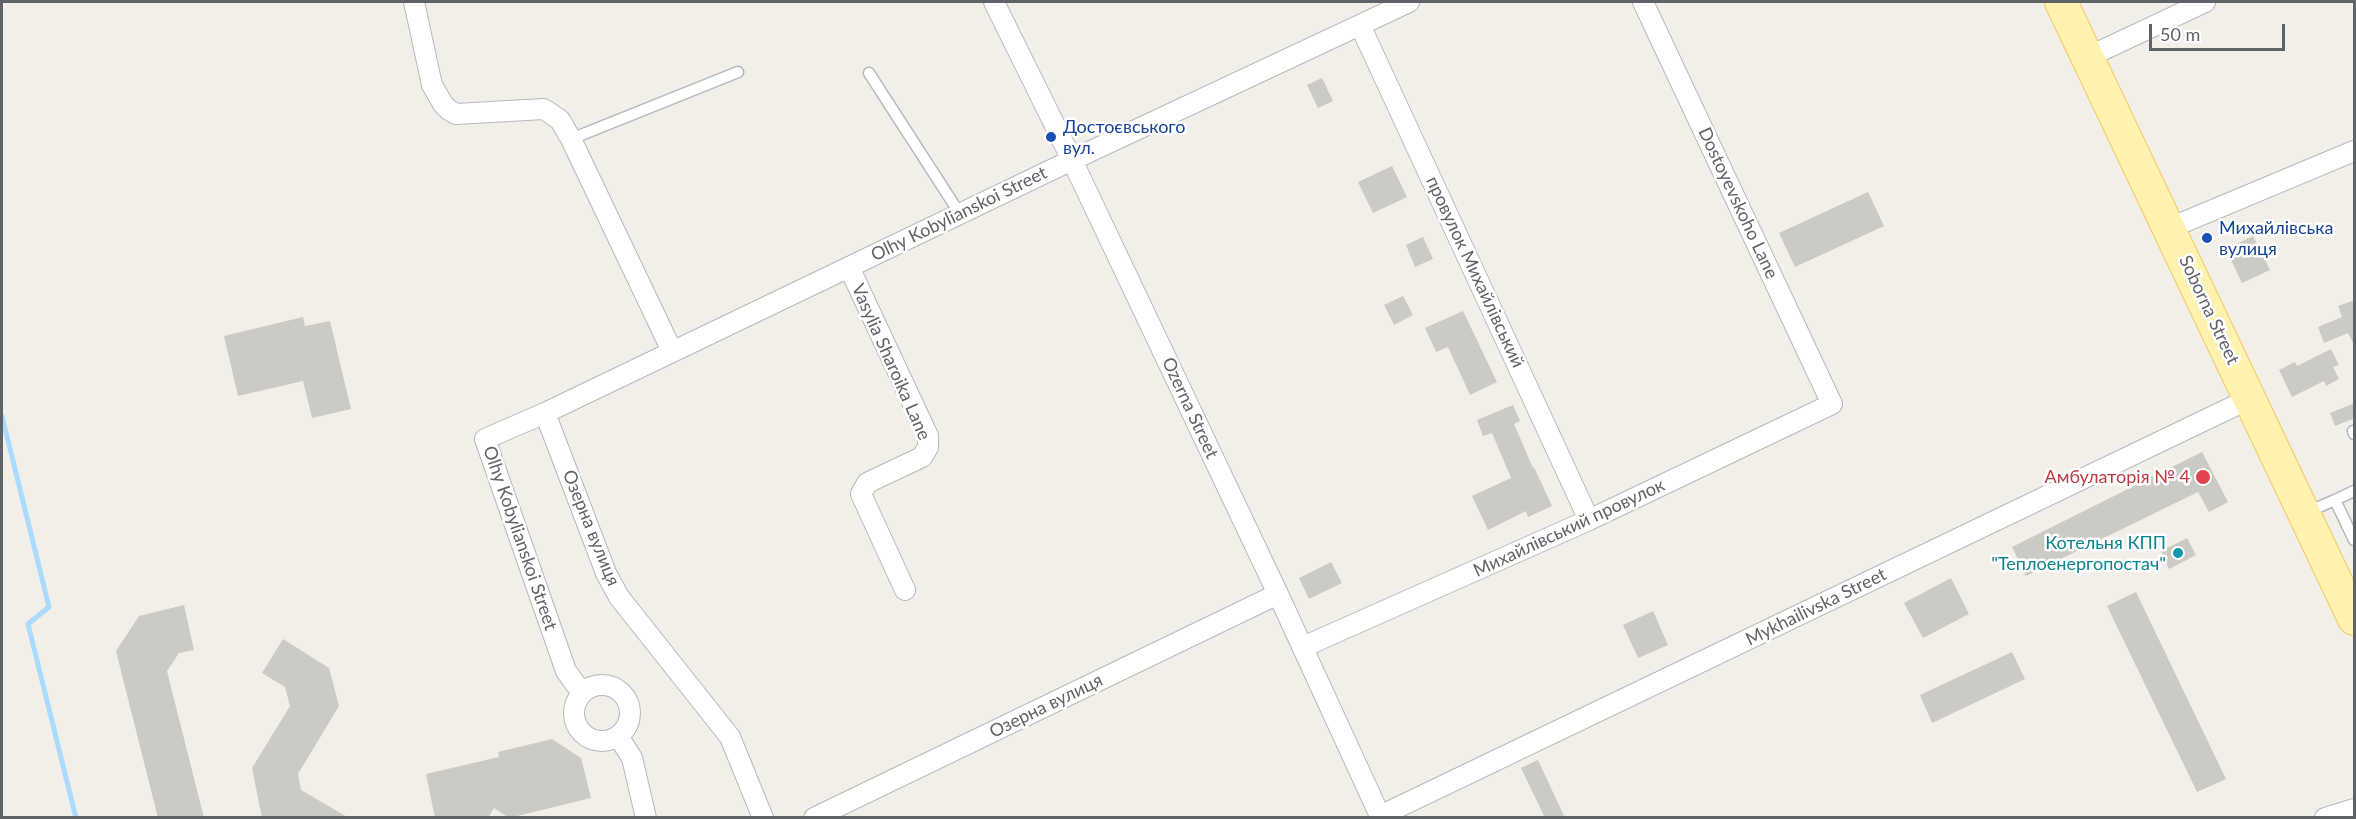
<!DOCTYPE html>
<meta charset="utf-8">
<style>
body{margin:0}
#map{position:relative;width:2356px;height:819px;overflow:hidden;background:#f1efe8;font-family:Lato,sans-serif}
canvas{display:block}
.frame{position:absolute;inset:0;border:3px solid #5f6368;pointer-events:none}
.scale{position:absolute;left:2149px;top:24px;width:136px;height:27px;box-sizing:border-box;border:3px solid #5f6368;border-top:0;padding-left:8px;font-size:18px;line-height:21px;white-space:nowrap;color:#5f6368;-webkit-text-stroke:4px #fff;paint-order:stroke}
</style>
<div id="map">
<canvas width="2356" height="819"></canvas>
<div class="frame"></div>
<div class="scale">50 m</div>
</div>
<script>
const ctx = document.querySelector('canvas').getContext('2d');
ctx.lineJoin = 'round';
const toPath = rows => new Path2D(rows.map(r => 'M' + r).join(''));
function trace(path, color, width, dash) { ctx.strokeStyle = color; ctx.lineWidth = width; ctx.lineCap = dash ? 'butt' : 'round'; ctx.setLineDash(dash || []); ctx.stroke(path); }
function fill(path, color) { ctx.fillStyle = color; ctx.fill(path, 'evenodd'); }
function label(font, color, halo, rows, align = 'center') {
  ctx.font = font + ' Lato,sans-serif'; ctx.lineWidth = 5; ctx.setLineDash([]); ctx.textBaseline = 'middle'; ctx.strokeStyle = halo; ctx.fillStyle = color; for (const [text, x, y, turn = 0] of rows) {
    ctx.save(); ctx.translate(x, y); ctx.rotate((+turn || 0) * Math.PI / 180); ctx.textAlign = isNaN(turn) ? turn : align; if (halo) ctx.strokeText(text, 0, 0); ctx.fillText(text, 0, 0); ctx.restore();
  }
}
const stream = toPath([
 [2,416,49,607,28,624,76,818]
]);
const building = toPath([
 [1322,78,1333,101,1318,108,1307,85],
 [1392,166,1407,197,1373,213,1358,182],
 [1868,192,1884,226,1795,267,1779,233],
 [2253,236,2270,270,2242,283,2226,249],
 [1423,237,1433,259,1415,267,1406,245],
 [1403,296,1413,315,1394,325,1384,305],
 [2355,300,2355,347,2348,333,2324,343,2318,327,2342,317,2338,306],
 [1463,311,1497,382,1470,395,1448,347,1436,352,1425,328],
 [303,317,305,326,330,321,351,409,312,418,303,381,238,396,224,336],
 [2331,349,2339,365,2333,367,2339,379,2326,386,2324,381,2292,397,2279,370,2295,362,2297,366],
 [2355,403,2355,418,2335,426,2330,413],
 [1513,405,1520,421,1514,424,1533,468,1534,467,1552,506,1528,517,1526,511,1488,530,1472,496,1511,478,1492,433,1483,436,1477,420],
 [2202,452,2228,502,2209,512,2198,492,2026,576,2012,547],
 [2187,538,2196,555,2169,569,2161,551],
 [1331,562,1342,583,1309,599,1299,578],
 [1951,578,1969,614,1923,638,1904,603],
 [2136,592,2226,779,2197,792,2107,606],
 [184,605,194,650,179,653,167,671,204,818,158,818,116,651,139,616],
 [1653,611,1668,645,1638,658,1623,625],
 [283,639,329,668,339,706,298,774,301,790,349,818,262,818,252,768,290,706,285,687,262,673],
 [2012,652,2025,679,1932,723,1920,695],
 [552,739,581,758,591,798,509,818,494,808,488,818,435,818,426,774,499,757,498,752],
 [1538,760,1565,818,1545,818,1521,768]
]);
const lane = toPath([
 [869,73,960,214],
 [571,139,738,72],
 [2353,431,2354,434],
 [2335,500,2354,491],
 [2305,513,2335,500,2354,540]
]);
const street = toPath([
 [414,2,432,85,443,104,449,110,456,114,544,109,560,120,571,139,672,351],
 [994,2,1072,160,1278,594,1381,818],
 [1360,25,1589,520],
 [2088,57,2205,2],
 [2170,228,2354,151],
 [849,267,928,436,928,447,922,457,867,483,861,494,905,590],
 [545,413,606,573,619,597,730,737,763,818],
 [1303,647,1589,520,1832,404,1643,2],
 '574 713a28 28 0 1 1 56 0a28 28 0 1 1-56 0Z',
 [582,693,566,671,485,439,545,413,1072,160,1409,2],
 [618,736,632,758,646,818],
 [1380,816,2251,398],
 [814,818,1278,594],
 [2325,818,2354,809]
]);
const primary = toPath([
 [2061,2,2354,619]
]);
const markers = [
 [1051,137,6,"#1a4fb4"],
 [2207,238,6,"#1a4fb4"],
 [2203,477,8,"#e0444e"],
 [2178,553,6,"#0f9aa8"]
];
const transitNames = [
 ["Достоєвського",1063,127],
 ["вул.",1063,148],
 ["Михайлівська",2219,228],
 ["вулиця",2219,249]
];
const streetNames = [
 ["Dostoyevskoho Lane",1738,203,65],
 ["Olhy Kobylianskoi Street",959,214,-26],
 ["провулок Михайлівський",1475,272,65],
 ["Soborna Street",2209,310,65],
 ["Vasylia Sharoika Lane",891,362,66],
 ["Ozerna Street",1190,408,65],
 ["Озерна вулиця",591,528,68],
 ["Михайлівський провулок",1569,528,-25],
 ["Olhy Kobylianskoi Street",520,538,71],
 ["Mykhailivska Street",1816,607,-26],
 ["Озерна вулиця",1046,706,-26]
];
const healthNames = [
 ["Амбулаторія № 4",2190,477]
];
const cultureNames = [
 ["Котельня КПП",2166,543],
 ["\"Теплоенергопостач\"",2166,564]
];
trace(stream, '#aadaff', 5);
fill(building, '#cccac5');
trace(lane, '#b5b8bc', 13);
trace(street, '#b5b8bc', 22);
trace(primary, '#f2c960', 34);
trace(lane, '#fff', 10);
trace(street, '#fff', 20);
trace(primary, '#fff2af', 32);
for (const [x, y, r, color] of markers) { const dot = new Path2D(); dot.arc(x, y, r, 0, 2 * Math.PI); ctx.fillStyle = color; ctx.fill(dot); trace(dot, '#fff', 2); }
label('18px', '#164399', '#fff', transitNames, 'left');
label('18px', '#5f6368', '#fff', streetNames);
label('18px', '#be3a42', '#fff', healthNames, 'right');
label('18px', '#0d838f', '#fff', cultureNames, 'right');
</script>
